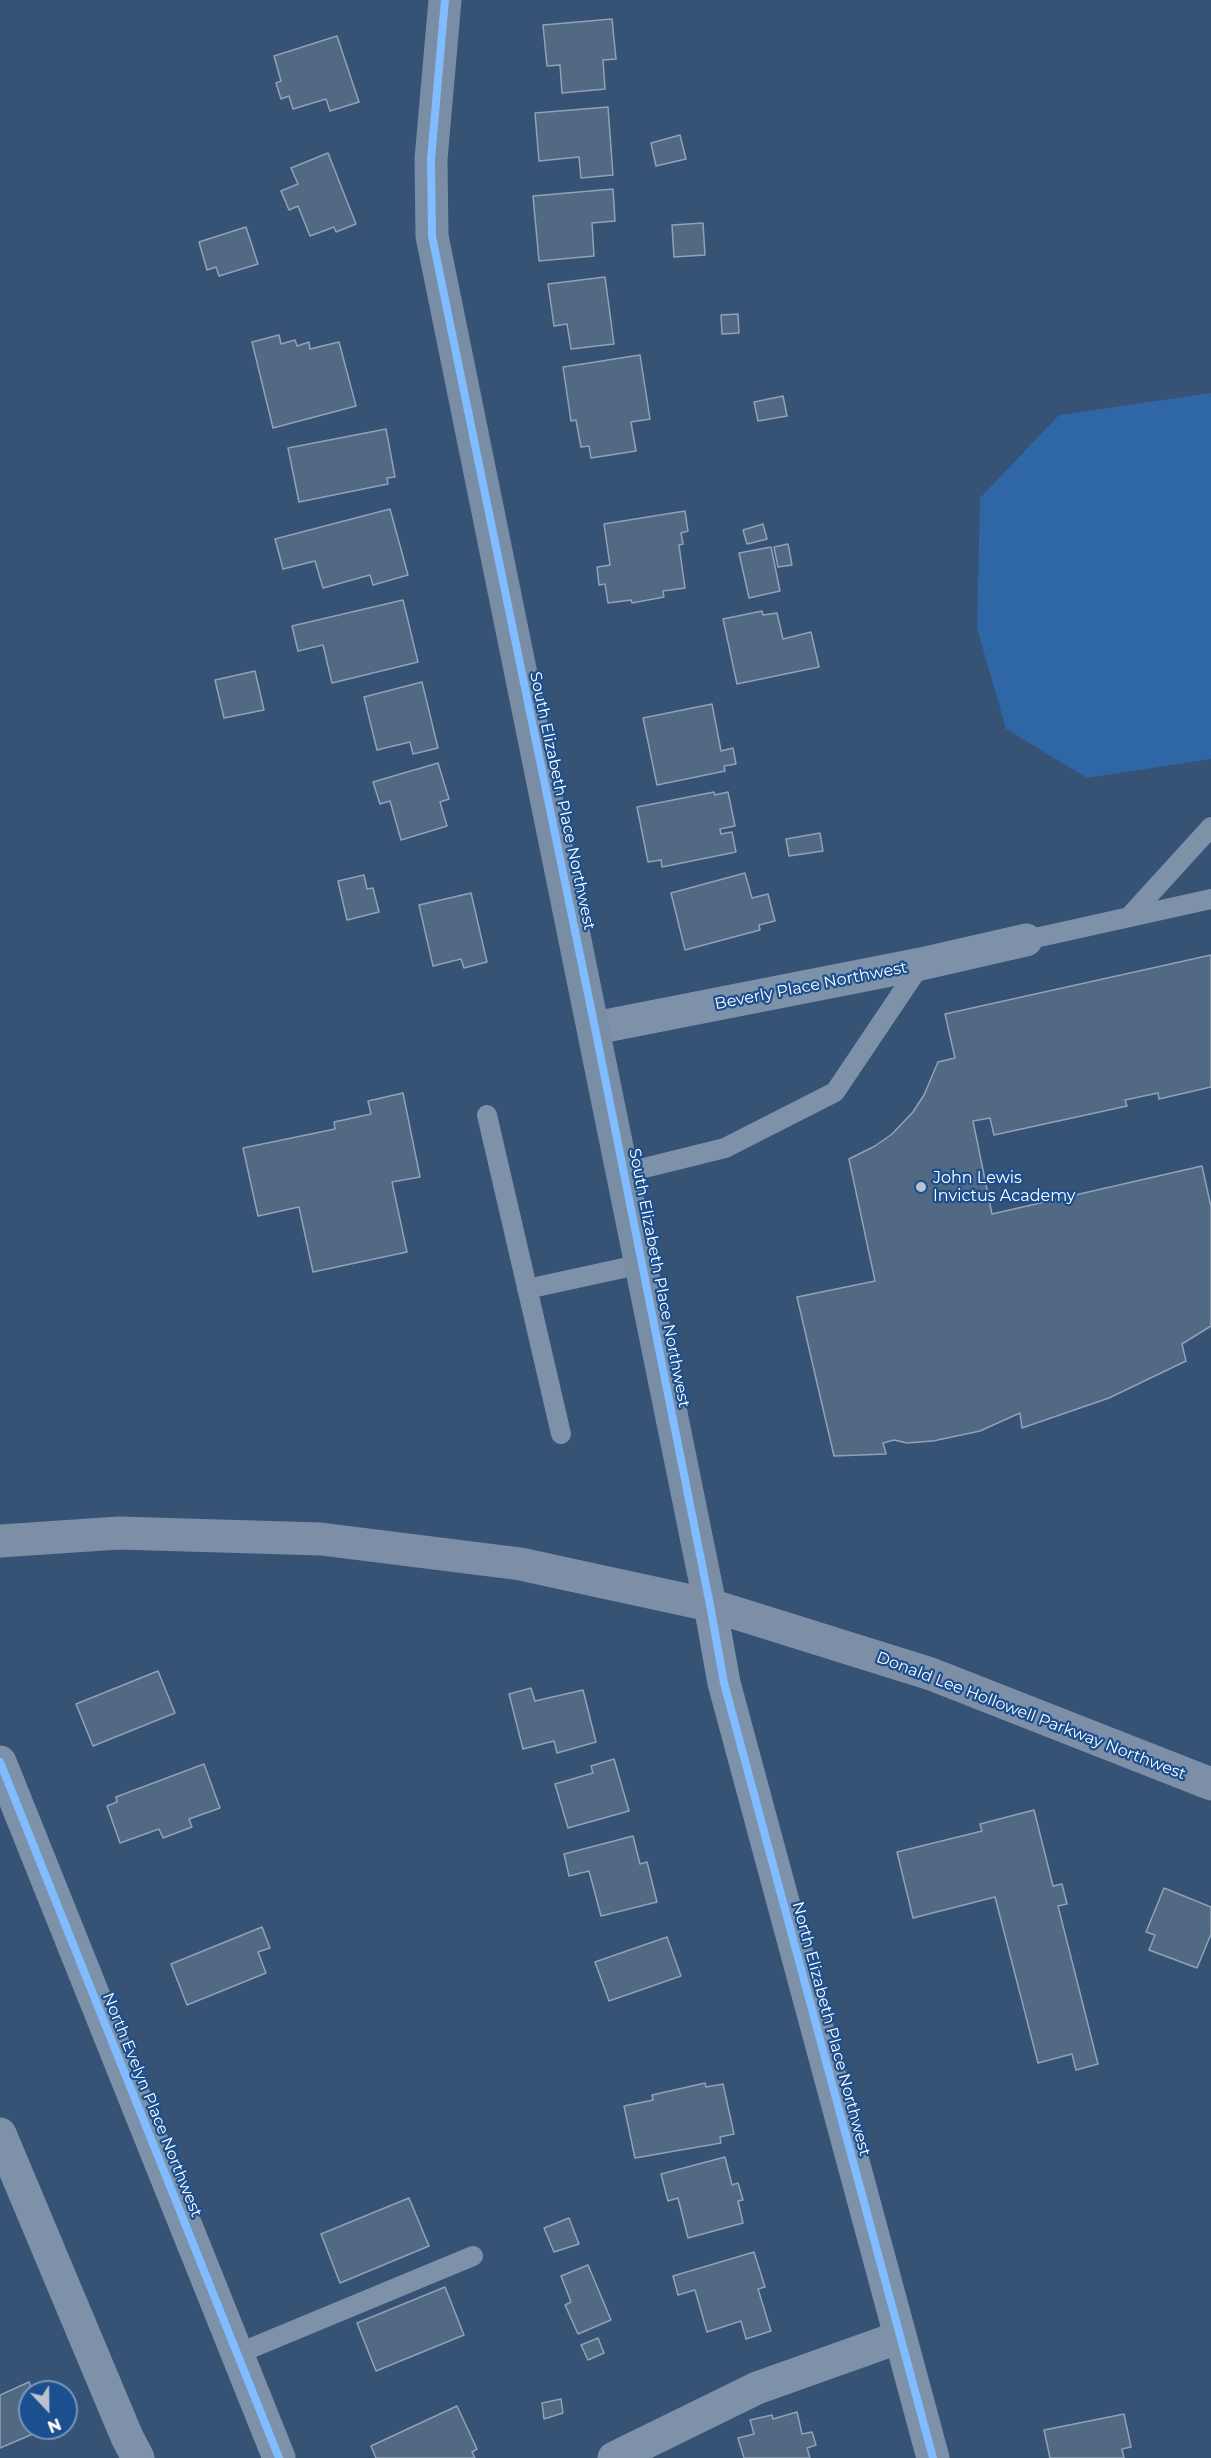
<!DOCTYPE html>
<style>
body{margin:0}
#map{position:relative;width:1211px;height:2458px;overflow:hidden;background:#365274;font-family:Montserrat,sans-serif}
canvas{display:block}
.north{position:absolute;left:18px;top:2380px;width:60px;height:60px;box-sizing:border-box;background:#1b4f8f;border:2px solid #7695bc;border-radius:50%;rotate:158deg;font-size:16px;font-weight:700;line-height:24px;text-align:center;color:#fff}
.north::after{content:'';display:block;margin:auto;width:21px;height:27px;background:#b9c2ce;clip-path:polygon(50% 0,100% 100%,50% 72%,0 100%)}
</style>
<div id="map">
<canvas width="1211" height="2458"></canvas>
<div class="north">N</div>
</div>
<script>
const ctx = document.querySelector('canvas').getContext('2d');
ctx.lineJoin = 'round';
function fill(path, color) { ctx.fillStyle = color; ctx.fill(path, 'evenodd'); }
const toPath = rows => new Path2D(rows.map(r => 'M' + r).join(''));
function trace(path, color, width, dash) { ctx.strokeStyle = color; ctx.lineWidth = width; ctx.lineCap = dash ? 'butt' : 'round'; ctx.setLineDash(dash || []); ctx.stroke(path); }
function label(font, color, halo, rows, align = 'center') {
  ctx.font = font + ' Montserrat,sans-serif'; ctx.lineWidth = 4.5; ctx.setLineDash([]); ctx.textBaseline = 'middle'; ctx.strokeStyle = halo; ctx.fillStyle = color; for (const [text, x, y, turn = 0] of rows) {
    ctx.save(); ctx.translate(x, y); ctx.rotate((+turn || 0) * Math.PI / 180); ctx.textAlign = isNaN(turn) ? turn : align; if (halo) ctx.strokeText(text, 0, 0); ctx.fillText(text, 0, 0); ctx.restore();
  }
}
const green = toPath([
 [1211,393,1211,759,1087,778,1006,729,977,628,980,498,1059,415]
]);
const building = toPath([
 [612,19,616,59,603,60,605,89,562,93,560,65,547,66,543,25,612,19],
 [337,36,359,102,330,111,326,99,293,109,289,96,281,99,276,83,281,81,274,56,337,36],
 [608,107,613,175,581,178,579,157,539,161,535,113,608,107],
 [680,135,686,159,656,166,651,143,680,135],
 [328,153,356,224,336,232,334,227,310,236,298,206,289,210,281,191,298,184,291,168,328,153],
 [613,189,615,221,592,223,594,256,539,261,533,196,613,189],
 [703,223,705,255,674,257,672,225,703,223],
 [246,227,258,264,219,276,216,267,207,270,199,242,246,227],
 [605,277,614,344,571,349,567,324,554,326,548,284,605,277],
 [738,314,739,333,722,334,721,315,738,314],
 [279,335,281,344,295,340,297,346,309,342,310,349,339,342,356,406,273,428,252,342,279,335],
 [640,355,650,419,631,422,636,451,591,458,589,446,581,447,576,420,571,421,563,367,640,355],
 [783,396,787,416,758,421,754,402,783,396],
 [386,429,395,477,387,478,388,484,299,502,288,448,386,429],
 [390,509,408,575,373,585,370,575,323,588,315,561,283,569,275,539,390,509],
 [685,511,688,531,681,533,683,544,679,545,685,588,663,591,664,597,632,603,631,600,608,603,605,584,599,585,597,567,610,565,604,524,685,511],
 [763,524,767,539,747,544,743,530,763,524],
 [788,544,792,565,778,567,774,547,788,544],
 [771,547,780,591,749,598,739,553,771,547],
 [403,600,418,662,332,683,323,645,298,651,292,626,403,600],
 [762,611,763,615,777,613,783,639,811,632,819,667,737,684,723,619,762,611],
 [255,671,264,710,224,718,215,680,255,671],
 [422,682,438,748,413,754,410,742,377,750,364,697,422,682],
 [712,704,721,751,733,748,736,764,724,766,725,771,657,785,643,718,712,704],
 [438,763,449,799,440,802,447,826,401,840,390,801,380,804,373,782,438,763],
 [714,792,715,795,728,792,735,826,720,829,721,834,732,832,736,852,662,867,661,860,648,862,637,807,714,792],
 [820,833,823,851,789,856,786,839,820,833],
 [745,873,752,898,768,894,775,921,759,925,760,930,685,950,671,893,745,873],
 [364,875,367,889,373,888,379,912,347,920,338,881,364,875],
 [471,893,487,962,464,968,461,959,433,966,419,905,471,893],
 [1211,955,1211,1087,1159,1099,1158,1093,1125,1100,1127,1106,994,1135,990,1118,973,1121,992,1214,1202,1166,1211,1207,1211,1326,1182,1344,1186,1361,1109,1398,1022,1428,1020,1413,980,1431,933,1441,907,1443,894,1440,883,1443,886,1454,834,1456,797,1297,875,1281,849,1159,875,1146,892,1134,913,1112,924,1095,938,1062,955,1058,945,1014,1211,955],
 [403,1093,420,1177,392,1182,407,1252,313,1272,299,1207,258,1216,243,1148,335,1129,334,1122,371,1114,368,1101,403,1093],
 [158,1671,175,1713,93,1746,76,1704,158,1671],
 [531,1688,535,1701,583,1690,596,1742,557,1753,554,1741,523,1749,509,1694,531,1688],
 [614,1759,629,1811,568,1828,555,1784,593,1773,591,1766,614,1759],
 [204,1764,220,1808,189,1819,192,1827,163,1838,159,1829,120,1843,107,1806,117,1802,116,1797,204,1764],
 [1034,1810,1053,1886,1062,1884,1067,1904,1058,1906,1098,2064,1076,2070,1072,2054,1038,2063,995,1897,913,1918,897,1852,982,1831,980,1824,1034,1810],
 [633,1836,640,1864,647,1862,657,1902,601,1916,589,1871,569,1876,564,1854,633,1836],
 [1164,1888,1211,1907,1211,1934,1197,1968,1149,1950,1155,1935,1146,1932,1164,1888],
 [262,1927,270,1948,258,1952,266,1973,187,2005,171,1964,262,1927],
 [667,1937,681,1976,609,2001,595,1962,667,1937],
 [705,2083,706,2087,723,2084,734,2134,720,2137,721,2143,635,2158,624,2106,653,2100,652,2095,705,2083],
 [725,2157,732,2185,738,2183,743,2200,738,2201,743,2223,688,2238,678,2198,668,2201,661,2174,725,2157],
 [409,2198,429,2246,340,2283,321,2234,409,2198],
 [569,2218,579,2244,554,2252,544,2228,569,2218],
 [754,2252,765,2287,758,2289,771,2331,746,2339,741,2321,707,2332,695,2290,678,2295,673,2276,754,2252],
 [588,2265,611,2320,578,2334,565,2305,571,2302,561,2276,588,2265],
 [445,2287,464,2335,376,2371,357,2323,445,2287],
 [598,2338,604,2353,588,2360,581,2345,598,2338],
 [29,2382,33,2392,30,2392,30,2428,47,2428,0,2448,0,2395,29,2382],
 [561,2399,563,2413,544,2419,542,2403,561,2399],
 [457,2406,477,2449,472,2452,475,2458,376,2458,371,2446,457,2406],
 [797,2412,802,2434,812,2432,816,2445,807,2448,810,2458,744,2458,738,2438,754,2434,750,2420,772,2415,773,2419,797,2412],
 [1124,2414,1131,2447,1122,2449,1124,2458,1050,2458,1044,2430,1124,2414]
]);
const lane = toPath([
 [1129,917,1211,827],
 [1026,940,1211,899],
 [487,1115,561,1434],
 [624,1173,725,1148,835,1092,921,964],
 [527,1289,642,1264],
 [237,2354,473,2256]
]);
const street = toPath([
 [595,1028,921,964,1026,940],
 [710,1605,724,1683,933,2458],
 [0,1762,279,2458],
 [0,2134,127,2437,138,2458],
 [614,2458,757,2388,900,2337]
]);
const secondary = toPath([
 [445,0,431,159,432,236,710,1605]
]);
const primary = toPath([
 [0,1541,119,1533,321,1539,521,1564,710,1605,931,1674,1211,1784]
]);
const cycleway = toPath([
 [445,0,431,159,432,236,595,1028,710,1605,724,1683,933,2458],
 [0,1762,279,2458]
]);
const markers = [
 [921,1187,6,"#b9c2ce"]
];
const streetNames = [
 ["South Elizabeth Place Northwest",562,801,78],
 ["Beverly Place Northwest",811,986,-11],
 ["South Elizabeth Place Northwest",659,1278,79],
 ["Donald Lee Hollowell Parkway Northwest",1031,1716,21],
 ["North Elizabeth Place Northwest",831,2029,75],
 ["North Evelyn Place Northwest",152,2105,68]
];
const poiNames = [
 ["John Lewis",933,1178],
 ["Invictus Academy",933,1196]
];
fill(green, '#2f66a5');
fill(building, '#526984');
trace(building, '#92a2b6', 1.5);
trace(lane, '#7d92a8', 20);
trace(street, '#7d92a8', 33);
trace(secondary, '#798da4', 33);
trace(primary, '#7d8ea7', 33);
trace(cycleway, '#80bcff', 8);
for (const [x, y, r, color] of markers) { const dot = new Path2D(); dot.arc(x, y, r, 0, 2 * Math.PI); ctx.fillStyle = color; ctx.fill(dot); trace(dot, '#1b4f8f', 2); }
label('16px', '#fff', '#1b4f8f', streetNames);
label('16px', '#fff', '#1b4f8f', poiNames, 'left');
</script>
